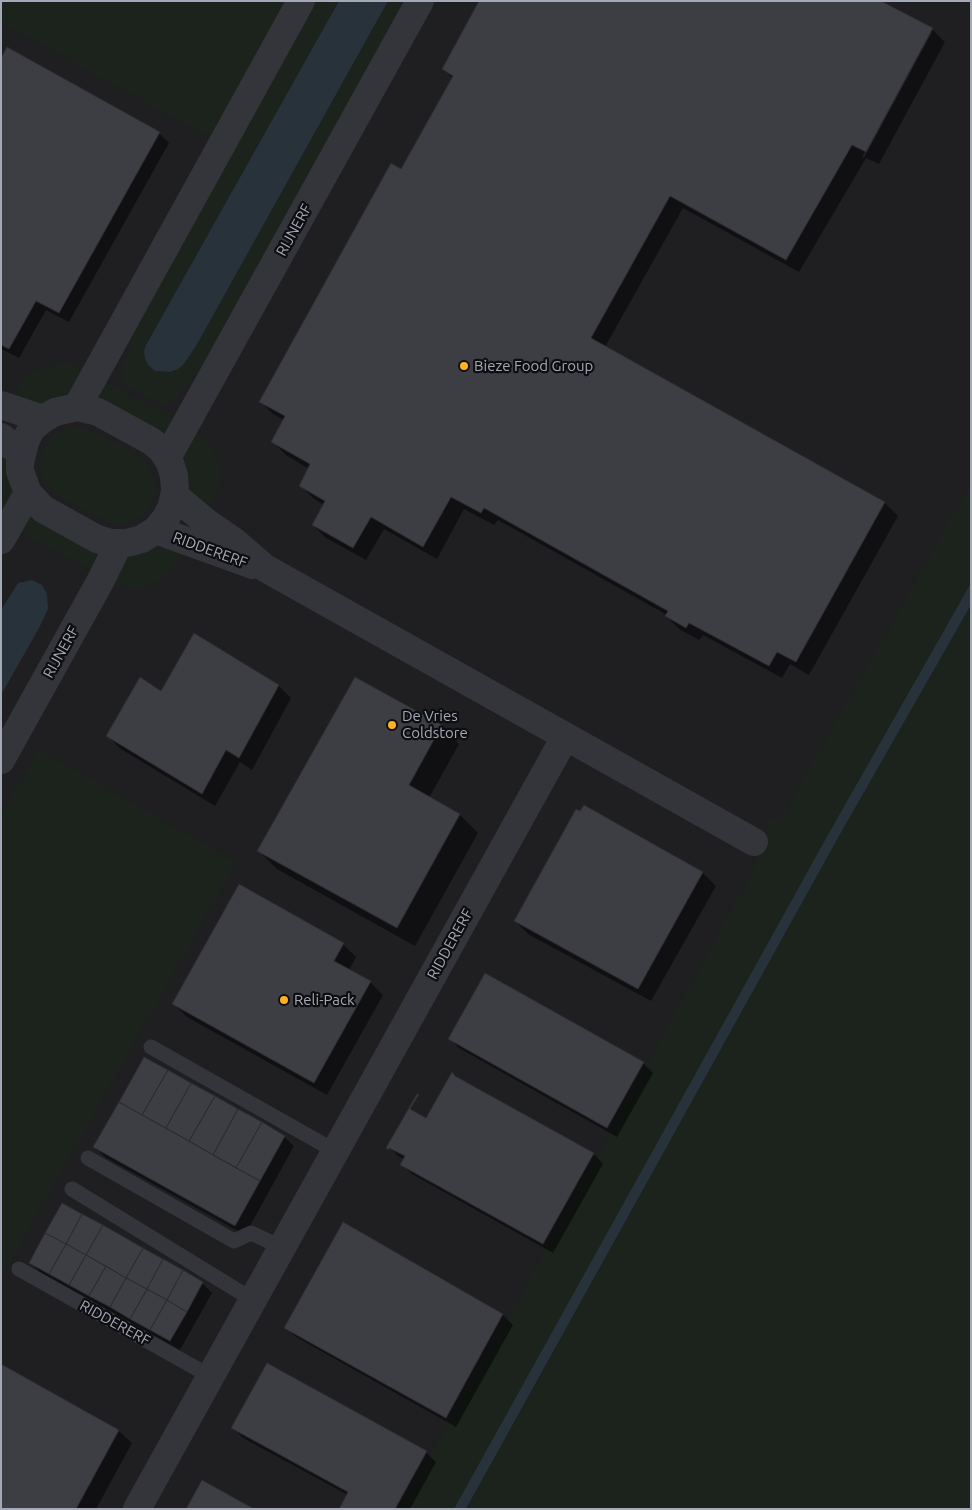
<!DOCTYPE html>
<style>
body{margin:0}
#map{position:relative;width:972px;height:1510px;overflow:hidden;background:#131315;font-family:Ubuntu,sans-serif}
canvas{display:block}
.frame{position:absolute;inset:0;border:2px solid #a3a9b7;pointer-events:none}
</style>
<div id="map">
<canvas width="972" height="1510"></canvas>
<div class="frame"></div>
</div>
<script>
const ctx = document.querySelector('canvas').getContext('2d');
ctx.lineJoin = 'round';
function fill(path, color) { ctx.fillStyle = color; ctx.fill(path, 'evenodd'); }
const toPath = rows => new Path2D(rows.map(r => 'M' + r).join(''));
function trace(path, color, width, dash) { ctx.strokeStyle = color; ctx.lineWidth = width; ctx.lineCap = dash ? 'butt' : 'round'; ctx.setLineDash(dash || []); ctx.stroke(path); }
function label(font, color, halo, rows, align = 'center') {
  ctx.font = font + ' Ubuntu,sans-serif'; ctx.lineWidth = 4.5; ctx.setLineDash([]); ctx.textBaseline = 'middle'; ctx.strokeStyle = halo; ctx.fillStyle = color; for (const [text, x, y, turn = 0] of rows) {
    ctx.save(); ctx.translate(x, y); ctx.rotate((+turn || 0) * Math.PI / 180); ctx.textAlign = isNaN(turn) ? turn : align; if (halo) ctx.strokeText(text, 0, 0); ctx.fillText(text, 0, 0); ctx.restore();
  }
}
const built = toPath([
 [1,1,971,1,971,585,459,1509,1,1509]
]);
const green = toPath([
 [1,1,287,1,211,138,1,22],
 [317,1,339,1,146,345,144,351,145,359,148,365,155,371,183,365,196,346,388,1,409,1,204,366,171,402,166,404,160,403,124,383,122,379,121,373,136,327],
 [57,364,67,364,86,370,74,390,56,400,43,403,28,403,13,396,19,386,27,377,37,370],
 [102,379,136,399,177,420,169,437,94,400],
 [73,427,83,428,93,431,140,457,148,464,153,474,155,484,155,495,151,505,145,513,136,519,126,523,116,524,106,522,65,499,55,493,47,485,42,474,40,463,42,452,48,442,55,435,63,430],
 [197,432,208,442,214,450,220,471,219,485,215,498,207,511,195,501,189,489,184,465,188,444],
 [1,448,9,465,12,491,9,505,1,520],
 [971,485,971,583,829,833,454,1509,400,1509,552,1240,759,860,751,855,773,818,779,822],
 [27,513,103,553,94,572,20,531],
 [154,548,166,548,182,553,178,564,163,579,142,587,130,587,117,585,110,582,123,561,132,555],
 [971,605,971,1509,466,1509,838,838],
 [39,750,236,862,1,1278,1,816]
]);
const water = toPath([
 [339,1,388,1,196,346,183,365,178,369,170,372,155,371,148,365,145,359,144,351,146,345],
 [32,580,42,585,47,594,48,609,39,628,1,695,1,610,18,583],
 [971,583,971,605,838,838,466,1509,454,1509,829,833]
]);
const shadow = toPath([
 [932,29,945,42,879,164,866,158,799,272,683,208,605,347,885,503,898,516,809,675,790,664,782,678,703,635,699,640,679,629,666,616,667,615,498,520,494,525,464,509,437,559,384,529,366,560,326,538,313,525,324,505,313,498,300,485,309,469,286,455,273,442,284,420,273,414,260,401,402,170,453,79,444,69],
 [929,32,932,32,864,158,862,157],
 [1,61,159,133,169,143,69,322,46,310,19,358,1,349],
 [278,685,291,698,252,770,240,762,215,806,121,749,108,736,162,693],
 [441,726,459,744,429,798,460,815,478,833,415,946,277,869,259,851],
 [584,807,703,873,716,886,651,1001,528,934,515,921],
 [343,944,356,957,349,970,370,982,383,995,327,1095,187,1017,174,1004],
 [450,1039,643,1063,653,1073,617,1137,459,1048],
 [144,1058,284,1137,294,1146,245,1235,105,1157,95,1147],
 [452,1075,594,1154,603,1164,553,1253,412,1174,402,1164,404,1159,398,1156,389,1146,427,1120],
 [344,1224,503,1315,513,1325,456,1427,296,1337,286,1328],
 [30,1262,202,1283,212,1293,180,1350,40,1272],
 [268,1364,426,1452,436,1462,410,1509,340,1509,348,1495,243,1438,233,1428],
 [119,1431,132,1443,96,1509,1,1509]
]);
const building = toPath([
 [479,1,881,1,933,28,866,152,852,145,786,260,670,196,591,338,885,502,796,662,777,652,769,666,689,623,686,628,665,616,668,611,484,508,481,513,451,497,423,547,371,517,353,548,312,525,325,501,299,486,310,464,271,442,285,416,259,402,391,163,401,169,453,76,442,69,479,1],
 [7,47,160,132,59,313,36,301,9,349,1,345,1,58,7,47],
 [194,633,279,685,239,758,226,750,202,794,106,736,140,677,161,691,194,633],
 [355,677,442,725,409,785,460,814,397,928,257,851,355,677],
 [584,805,703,872,638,989,514,921,576,809,580,811,584,805],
 [239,884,344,943,334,961,371,981,314,1083,172,1004,239,884],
 [485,973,644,1062,607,1128,448,1039,485,973],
 [144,1057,168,1070,142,1115,119,1102,144,1057],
 [168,1070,191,1083,166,1128,142,1115,168,1070],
 [452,1072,455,1076,594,1153,543,1244,404,1167,400,1165,405,1156,389,1148,388,1150,386,1148,417,1094,419,1094,410,1109,426,1118,452,1072],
 [191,1083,215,1096,189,1141,166,1128,191,1083],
 [215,1096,238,1109,213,1155,189,1141,215,1096],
 [119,1102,260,1181,235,1226,93,1147,119,1102],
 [238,1109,262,1122,236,1168,213,1155,238,1109],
 [262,1122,285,1136,260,1181,236,1168,262,1122],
 [62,1203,82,1214,66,1244,45,1233,62,1203],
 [82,1214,103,1225,86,1255,66,1244,82,1214],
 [343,1222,503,1314,446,1418,284,1328,343,1222],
 [103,1225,143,1248,126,1278,86,1255,103,1225],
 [45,1233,66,1244,49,1274,29,1263,45,1233],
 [66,1244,86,1255,69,1285,49,1274,66,1244],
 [143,1248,163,1259,147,1289,126,1278,143,1248],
 [86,1255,106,1266,89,1296,69,1285,86,1255],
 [163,1259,183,1270,167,1300,147,1289,163,1259],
 [106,1266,126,1278,110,1307,89,1296,106,1266],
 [183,1270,203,1282,187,1312,167,1300,183,1270],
 [126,1278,147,1289,130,1319,110,1307,126,1278],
 [147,1289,167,1300,150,1330,130,1319,147,1289],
 [167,1300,187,1312,170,1341,150,1330,167,1300],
 [267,1363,427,1451,395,1509,339,1509,348,1492,231,1428,267,1363],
 [1,1364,119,1430,76,1509,1,1509,1,1364],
 [202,1480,254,1509,186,1509,202,1480]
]);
const service = toPath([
 [151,1047,335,1151],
 [88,1158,234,1241,251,1233,281,1247],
 [72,1189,253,1300],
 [19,1269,210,1376]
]);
const minor = toPath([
 [1,405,43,419],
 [77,407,301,1],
 [77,407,98,412,151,441,162,450,170,463,174,476,175,491,172,506,166,518,156,530,142,539,127,543,111,543,97,539,43,509,28,493,20,471,20,463,25,442,31,429,43,419,55,412,77,407],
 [1,437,21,454],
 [167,458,420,1],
 [175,496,206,522,235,542,265,568,754,842],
 [156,530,253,565],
 [1,540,28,493],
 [1,760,101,580,119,543],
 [137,1509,565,737]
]);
const markers = [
 [464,366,5,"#ffb121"],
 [392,725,5,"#ffb121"],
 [284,1000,5,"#ffb121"]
];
const streetNames = [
 ["RIJNERF",294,230,-61],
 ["RIDDERERF",210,550,20],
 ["RIJNERF",61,652,-61],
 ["RIDDERERF",450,944,-61],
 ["RIDDERERF",115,1323,29]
];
const poiNames = [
 ["Bieze Food Group",474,366],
 ["De Vries",402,716],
 ["Coldstore",402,733],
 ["Reli-Pack",294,1000]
];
fill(built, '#1f1f22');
fill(green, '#1b231c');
fill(water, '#28323a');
fill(shadow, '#0007');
fill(building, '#3c3e43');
trace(building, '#2d2d31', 1);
trace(service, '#34353a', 15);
trace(minor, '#34353a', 28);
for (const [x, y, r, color] of markers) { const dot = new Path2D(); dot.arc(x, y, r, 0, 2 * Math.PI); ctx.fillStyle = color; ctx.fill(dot); trace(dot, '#0e0e10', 2); }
label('15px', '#a3a9b7', '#0e0e10', streetNames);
label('15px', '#a3a9b7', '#0e0e10', poiNames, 'left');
</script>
